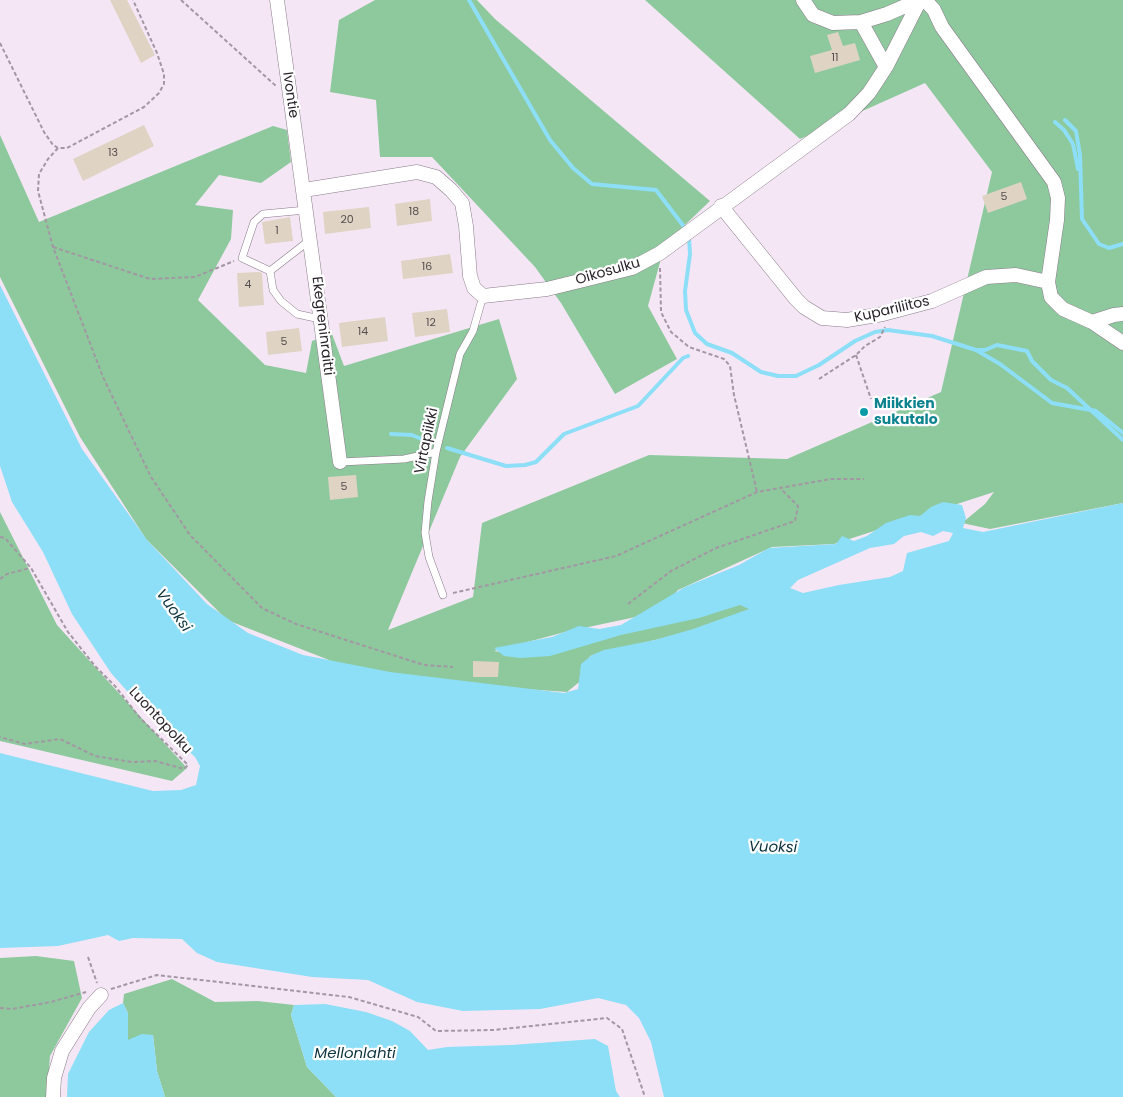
<!DOCTYPE html>
<style>
body{margin:0}
canvas{display:block;background:#f5e6f5}
</style>
<canvas width="1123" height="1097"></canvas>
<script>
const ctx = document.querySelector('canvas').getContext('2d');
ctx.lineJoin = 'round';
function fill(path, color) { ctx.fillStyle = color; ctx.fill(path, 'evenodd'); }
const toPath = rows => new Path2D(rows.map(r => 'M' + r).join(''));
function trace(path, color, width, dash) { ctx.strokeStyle = color; ctx.lineWidth = width; ctx.lineCap = dash ? 'butt' : 'round'; ctx.setLineDash(dash || []); ctx.stroke(path); }
function label(font, color, halo, rows, align = 'center') {
  ctx.font = font + ' Poppins,sans-serif'; ctx.lineWidth = 4.5; ctx.setLineDash([]); ctx.textBaseline = 'middle'; ctx.strokeStyle = halo; ctx.fillStyle = color; for (const [text, x, y, turn = 0] of rows) {
    ctx.save(); ctx.translate(x, y); ctx.rotate((+turn || 0) * Math.PI / 180); ctx.textAlign = isNaN(turn) ? turn : align; if (halo) ctx.strokeText(text, 0, 0); ctx.fillText(text, 0, 0); ctx.restore();
  }
}
const forest = toPath([
 [375,0,477,0,495,19,710,201,665,244,648,306,677,359,615,394,561,303,535,267,432,157,380,157,376,100,330,92,339,20],
 [645,0,1123,0,1123,503,990,529,962,523,985,504,994,492,834,544,772,547,678,590,667,602,645,615,565,632,494,651,513,654,754,597,761,604,720,624,590,656,583,679,567,692,482,686,391,675,334,662,227,620,146,539,80,437,0,277,0,135,39,222,273,126,287,130,291,162,261,183,219,175,195,205,233,210,231,239,198,300,265,365,306,373,312,341,332,334,344,366,499,319,517,379,460,457,388,630,473,597,482,523,649,455,787,459,941,392,992,172,925,83,800,139],
 [0,512,57,625,187,768,172,781,0,741],
 [36,956,74,961,82,998,50,1056,47,1097,0,1097,0,958],
 [172,979,215,1002,258,1001,294,1005,291,1015,307,1067,336,1097,165,1097,157,1071,153,1035,128,1041,128,1013,123,1003,124,994]
]);
const water = toPath([
 [0,285,82,449,147,540,207,604,248,633,303,655,390,672,564,693,578,689,581,664,592,655,604,650,655,640,693,629,749,609,740,605,699,618,621,635,550,656,520,658,504,656,494,648,552,637,579,626,599,629,621,625,685,587,739,565,769,548,836,544,842,536,854,541,867,536,886,523,910,515,920,516,931,507,943,502,962,505,966,518,963,528,983,532,1123,503,1123,1097,664,1097,651,1042,639,1018,626,1005,598,998,540,1009,463,1011,417,1002,368,980,312,977,217,962,197,953,182,939,133,938,119,941,108,935,58,946,0,948,0,753,153,791,181,790,196,785,200,766,195,757,144,710,111,673,72,614,43,552,12,502,0,466],
 [943,531,953,533,949,541,907,553,903,571,890,577,839,585,803,593,790,588,798,580,870,548,894,544,904,536,921,532,933,536],
 [123,1003,128,1013,128,1040,142,1034,153,1035,157,1071,165,1097,67,1097,68,1074,89,1032,109,1010],
 [325,1004,366,1012,392,1021,410,1031,428,1050,447,1047,511,1045,595,1039,608,1046,616,1091,620,1097,336,1097,307,1067,291,1015,294,1005]
]);
const stream = toPath([
 [469,0,550,140,573,168,592,184,656,190,685,228],
 [1065,120,1076,131,1080,155,1082,219,1099,244,1109,248,1123,244],
 [1055,122,1064,130,1073,144,1078,169],
 [689,238,690,254,685,291,686,310,695,333,707,344,732,353,761,372,778,376,796,376,819,365,855,341,875,332,888,330,932,336,976,350,1000,364,1052,403,1096,411,1123,433],
 [976,350,985,350,997,345,1027,351,1032,361,1051,380,1067,388,1123,440],
 [391,434,412,435,431,443],
 [447,448,506,466,525,465,536,462,564,434,638,406,683,358,688,356]
]);
const building = toPath([
 [110,0,127,0,155,55,141,63],
 [838,32,843,46,855,43,860,60,815,73,810,56,832,50,827,35],
 [144,125,154,146,83,181,73,159],
 [1021,182,1027,199,988,213,982,196],
 [430,199,432,221,397,226,395,204],
 [369,207,371,228,325,234,323,212],
 [290,217,293,241,265,244,262,222],
 [450,254,453,273,403,279,401,261],
 [259,272,262,273,264,305,239,307,237,273],
 [447,309,450,332,415,337,412,313],
 [385,317,388,341,342,347,339,323],
 [299,328,302,351,268,355,266,332],
 [356,475,358,497,330,500,328,477],
 [473,661,499,662,498,677,473,677]
]);
const path = toPath([
 [181,0,276,86],
 [0,43,44,132,53,145,58,148,67,148,144,107,159,93,164,84,164,74,157,53,133,0],
 [58,148,48,159,39,174,38,191,53,247,103,377,151,477,190,535,262,608,296,624,424,665,453,667],
 [53,247,150,279,195,277,234,261],
 [660,268,661,312,671,332,689,347,724,359,730,366,734,395,757,492],
 [856,355,871,399],
 [819,379,856,355,865,346,880,337,885,327],
 [0,537,5,538,31,568,68,632,95,666,115,686,140,718,188,765,184,769,155,761,132,762,95,756,60,739,25,744,0,737],
 [0,579,7,574,30,568],
 [453,593,616,556,757,492,831,479,864,479],
 [628,604,671,571,716,548,795,521,798,506,780,488],
 [88,957,97,983],
 [111,989,157,975,349,997,418,1017,436,1031,494,1030,607,1018,622,1029,645,1097],
 [0,1008,12,1009,51,1002,86,992]
]);
const service = toPath([
 [306,210,263,214,254,222,242,258,270,271,310,240],
 [270,271,273,290,281,301,297,314,320,319],
 [340,462,404,459,436,452],
 [443,595,429,557,425,533,428,501,436,452,460,354,473,331,483,296]
]);
const minor = toPath([
 [277,0,340,462],
 [803,0,813,15,833,23,861,22,887,14,919,0],
 [923,0,926,1,934,10,942,27,1054,182,1058,198,1057,220,1048,282],
 [861,22,886,67],
 [304,190,417,172,436,177,451,190,462,203,466,226,470,276,474,288,483,296,547,289,632,268,660,253,849,114,869,93,886,67,920,0],
 [721,206,796,299,804,307,822,318,847,320,883,314,932,301,986,277,1016,275,1048,282,1051,297,1063,309,1092,322,1123,343],
 [1092,322,1114,315,1123,314],
 [53,1097,54,1078,62,1051,89,1008,101,995]
]);
const markers = [
 [864,412,5,"#0f9aa8"]
];
const numberNames = [
 ["11",835,58],
 ["13",113,153],
 ["5",1004,197],
 ["18",414,212],
 ["20",347,220],
 ["1",277,231],
 ["16",427,267],
 ["4",248,285],
 ["12",431,323],
 ["14",363,332],
 ["5",284,342],
 ["5",344,487]
];
const streetNames = [
 ["Ivontie",290,95,82],
 ["Oikosulku",608,272,-16],
 ["Kupariliitos",892,310,-13],
 ["Ekegreninraitti",322,326,83],
 ["Virtapiikki",427,441,-78],
 ["Luontopolku",160,721,47]
];
const cultureNames = [
 ["Miikkien",874,404],
 ["sukutalo",874,420]
];
const waterNames = [
 ["Vuoksi",173,611,54],
 ["Vuoksi",773,848,1],
 ["Mellonlahti",355,1054]
];
fill(forest, '#8ec99e');
fill(water, '#8ddef7');
trace(stream, '#8ddef7', 4);
fill(building, '#dfd3c3');
trace(service, '#897b89', 8);
trace(minor, '#897b89', 15);
trace(path, '#a297a2', 2, [4, 2.5]);
trace(service, '#fff', 7);
trace(minor, '#fff', 14);
for (const [x, y, r, color] of markers) { const dot = new Path2D(); dot.arc(x, y, r, 0, 2 * Math.PI); ctx.fillStyle = color; ctx.fill(dot); trace(dot, '#fff', 2); }
label('11px', '#564f50', null, numberNames);
label('14px', '#292329', '#fff', streetNames);
label('bold 14px', '#0d838f', '#fff', cultureNames, 'left');
label('italic 15px', '#0d343e', '#fff', waterNames);
</script>
